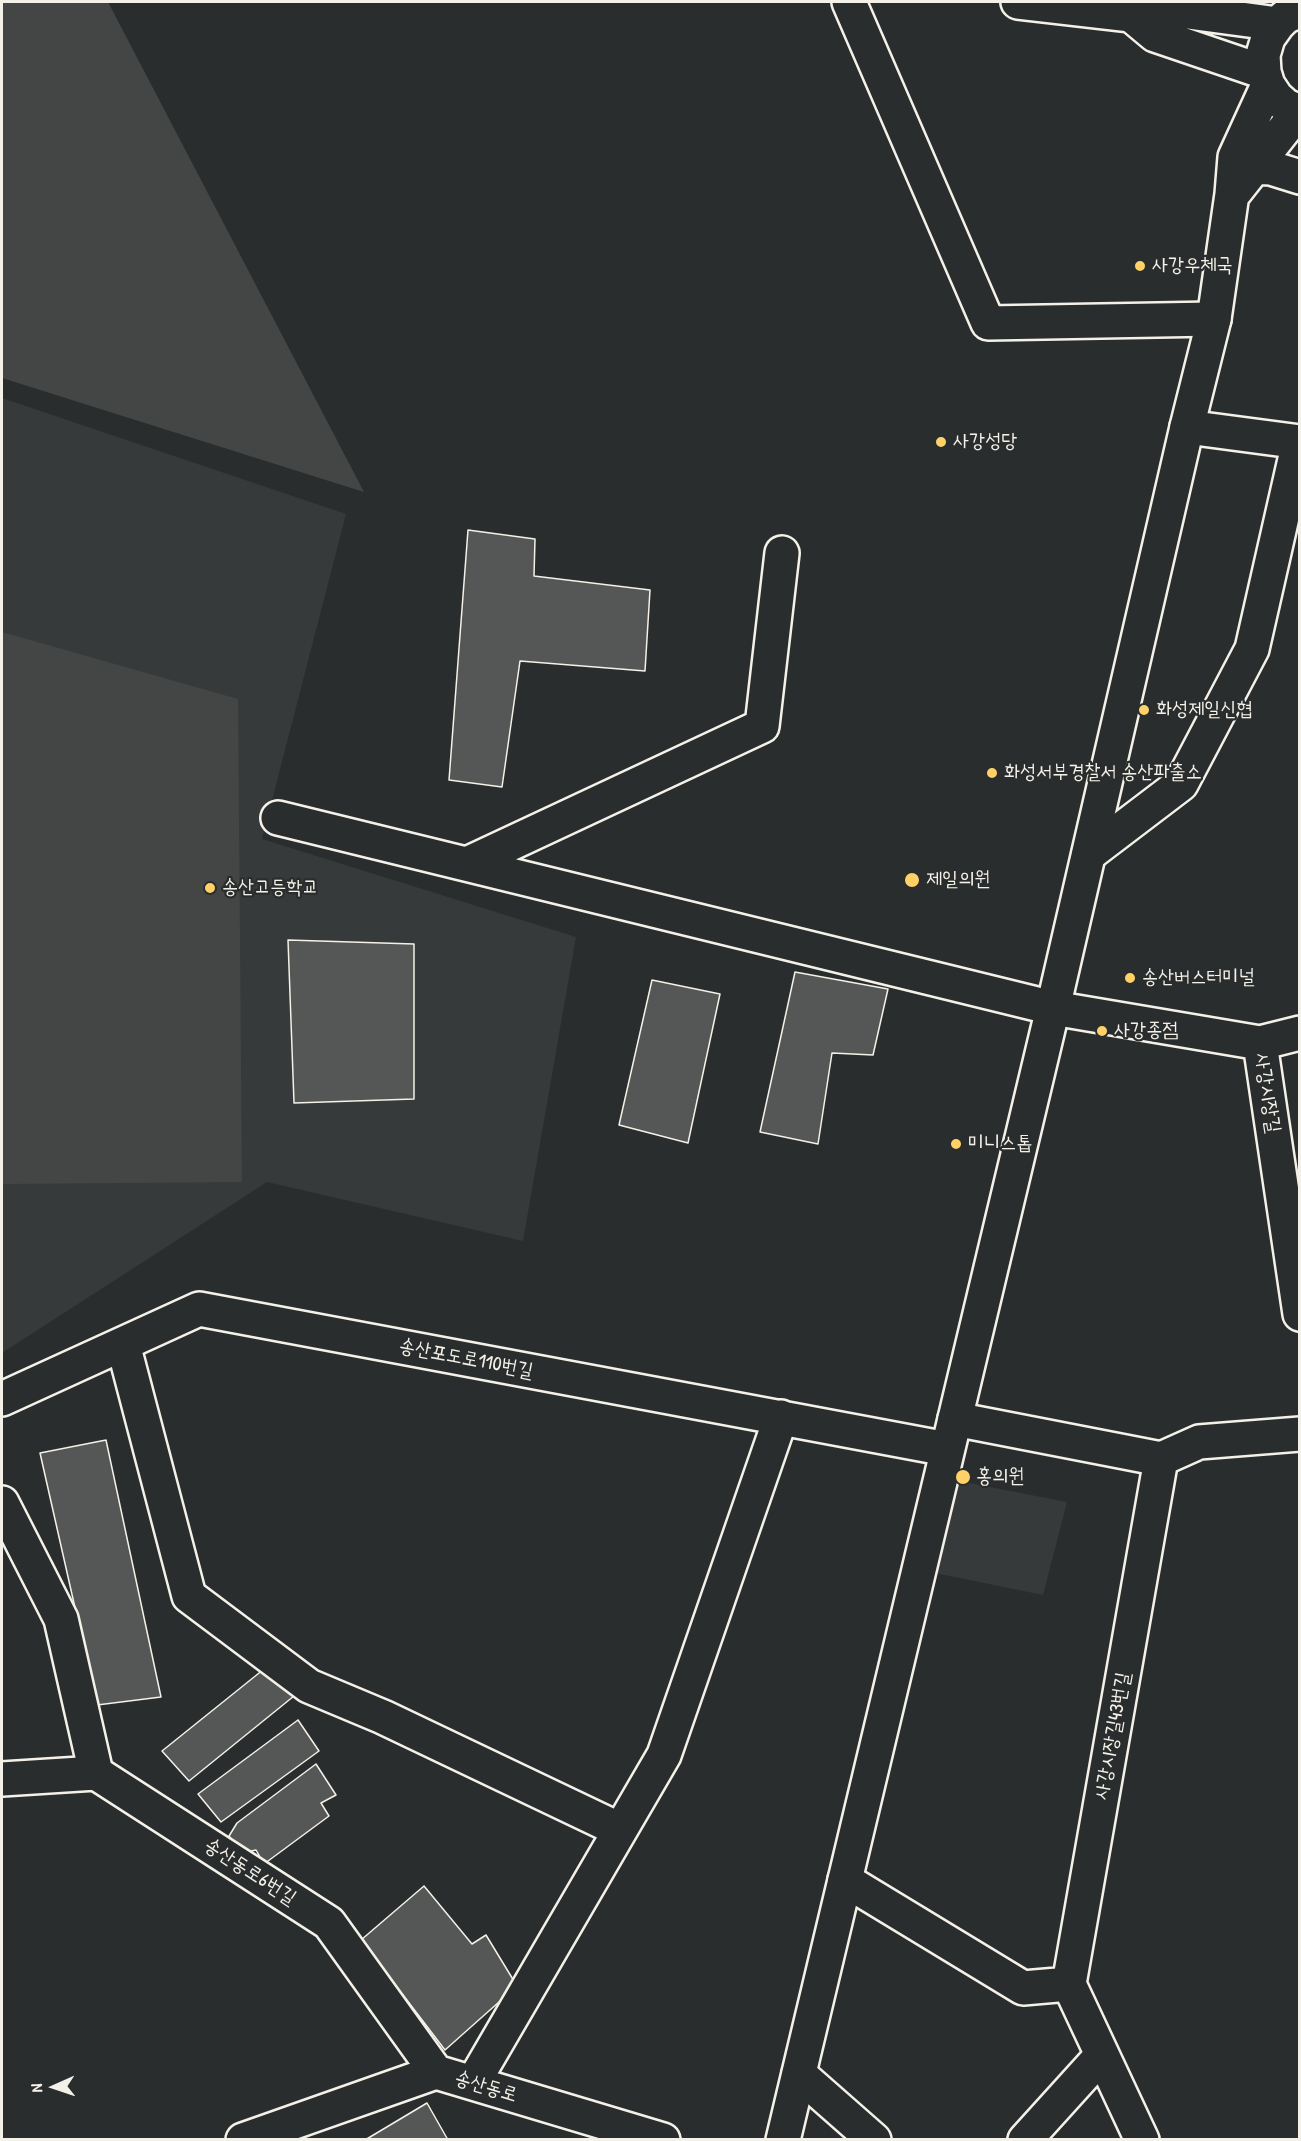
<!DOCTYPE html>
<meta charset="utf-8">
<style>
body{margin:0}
#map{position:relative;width:1301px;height:2141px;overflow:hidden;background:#2a2d2e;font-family:"Patrick Hand",sans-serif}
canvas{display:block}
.frame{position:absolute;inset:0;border:3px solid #f4f1e8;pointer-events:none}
.north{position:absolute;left:24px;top:2057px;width:60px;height:60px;-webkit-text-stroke:4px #2a2d2e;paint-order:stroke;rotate:267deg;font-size:16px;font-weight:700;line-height:24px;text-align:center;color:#f4f1e8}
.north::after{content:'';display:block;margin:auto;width:21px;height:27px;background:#f4f1e8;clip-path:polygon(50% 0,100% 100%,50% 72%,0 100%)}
</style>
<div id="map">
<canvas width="1301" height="2141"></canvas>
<div class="frame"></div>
<div class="north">N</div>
</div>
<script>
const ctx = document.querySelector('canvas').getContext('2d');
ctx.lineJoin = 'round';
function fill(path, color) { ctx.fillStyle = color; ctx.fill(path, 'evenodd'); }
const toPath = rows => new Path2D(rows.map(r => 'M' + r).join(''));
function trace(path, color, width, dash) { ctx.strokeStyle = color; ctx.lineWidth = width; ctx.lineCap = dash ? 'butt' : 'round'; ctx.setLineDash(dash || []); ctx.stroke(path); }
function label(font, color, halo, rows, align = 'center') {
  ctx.font = font + ' "Patrick Hand","Poor Story",sans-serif'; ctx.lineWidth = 4.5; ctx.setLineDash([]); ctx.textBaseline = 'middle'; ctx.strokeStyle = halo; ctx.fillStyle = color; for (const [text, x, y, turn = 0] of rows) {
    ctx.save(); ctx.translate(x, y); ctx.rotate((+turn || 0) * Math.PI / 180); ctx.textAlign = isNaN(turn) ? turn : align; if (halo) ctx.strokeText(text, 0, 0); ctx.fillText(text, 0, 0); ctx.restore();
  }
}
const built = toPath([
 [2,398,346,514,262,839,576,937,523,1241,267,1182,2,1353],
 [954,1480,1067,1502,1043,1595,930,1572]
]);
const green = toPath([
 [2,2,108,2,364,492,2,378],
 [2,632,238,699,242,1182,2,1184]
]);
const building = toPath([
 [468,530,535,539,534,576,650,590,645,671,520,661,502,787,449,780,468,530],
 [288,940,414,944,414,1099,294,1103,288,940],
 [795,972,888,989,873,1055,832,1053,818,1144,760,1132,795,972],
 [652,980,720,994,688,1143,619,1125,652,980],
 [106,1440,161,1697,97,1705,40,1453,106,1440],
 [269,1665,294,1696,189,1781,162,1751,269,1665],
 [298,1720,319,1751,221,1822,198,1794,298,1720],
 [316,1764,336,1795,321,1803,329,1816,264,1864,256,1850,242,1853,229,1836,237,1823,316,1764],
 [424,1886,472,1944,486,1935,517,1986,445,2050,361,1940,424,1886],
 [427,2103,448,2140,365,2140,427,2103]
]);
const minor = toPath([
 [849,2,988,323,1214,319],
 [1187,427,1300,442],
 [278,818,1053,1008,1260,1043,1300,1314],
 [1089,854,1181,784,1252,649,1299,442],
 [467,864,762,726,782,553],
 [1260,1043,1300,1033],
 [123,1344,189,1596,309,1686,383,1717,620,1830],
 [2,1399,199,1309,947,1449],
 [955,1419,1161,1459],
 [2,1503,61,1619,96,1773],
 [2,1779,96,1773,329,1923,436,2072],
 [845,1880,1023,1988,1069,1984],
 [799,2074,874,2140],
 [473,2083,664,1755,781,1417],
 [243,2140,436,2072,663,2140],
 [1025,2140,1102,2055],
 [1142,2140,1069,1984,1161,1459,1199,1442,1300,1434]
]);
const major = toPath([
 [1018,2,1131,15,1158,8,1278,24],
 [1300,10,1285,17,1278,24,1268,38,1263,55,1264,72,1268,85,1276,97,1286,106,1300,112],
 [1131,15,1155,35,1264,72],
 [1252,167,1271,168,1300,177],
 [1234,193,1298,112],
 [783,2140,1053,1008,1187,427,1214,319,1232,194,1235,157,1268,85]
]);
const markers = [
 [1140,266,6,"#ffd166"],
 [941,442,6,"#ffd166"],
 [1144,710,6,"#ffd166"],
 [992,773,6,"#ffd166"],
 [912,880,8,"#ffd166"],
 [210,888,6,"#ffd166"],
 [1130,978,6,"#ffd166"],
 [1102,1031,6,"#ffd166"],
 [956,1144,6,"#ffd166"],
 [963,1477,8,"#ffd166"]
];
const poiNames = [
 ["사강우체국",1152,266],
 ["사강성당",953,442],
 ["화성제일신협",1156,710],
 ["화성서부경찰서 송산파출소",1004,773],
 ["제일의원",926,880],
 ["송산고등학교",222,888],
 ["송산버스터미널",1142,978],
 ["사강종점",1114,1031],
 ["미니스톱",968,1144],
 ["홍의원",976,1477]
];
const streetNames = [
 ["사강시장길",1267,1093,81],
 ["송산포도로110번길",466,1359,11],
 ["사강시장길43번길",1113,1736,-80],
 ["송산동로6번길",250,1872,33],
 ["송산동로",486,2087,17]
];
fill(built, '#373a3a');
fill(green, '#444645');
fill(building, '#555756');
trace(building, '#f4f1e8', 1.5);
trace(minor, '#f4f1e8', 38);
trace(major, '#f4f1e8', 38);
trace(minor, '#2a2d2e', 33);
trace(major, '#2a2d2e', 33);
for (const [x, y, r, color] of markers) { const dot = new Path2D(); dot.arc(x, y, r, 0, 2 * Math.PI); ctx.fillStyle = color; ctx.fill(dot); trace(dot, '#2a2d2e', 2); }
label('20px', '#f4f1e8', '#2a2d2e', poiNames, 'left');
label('20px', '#f4f1e8', '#2a2d2e', streetNames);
</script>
